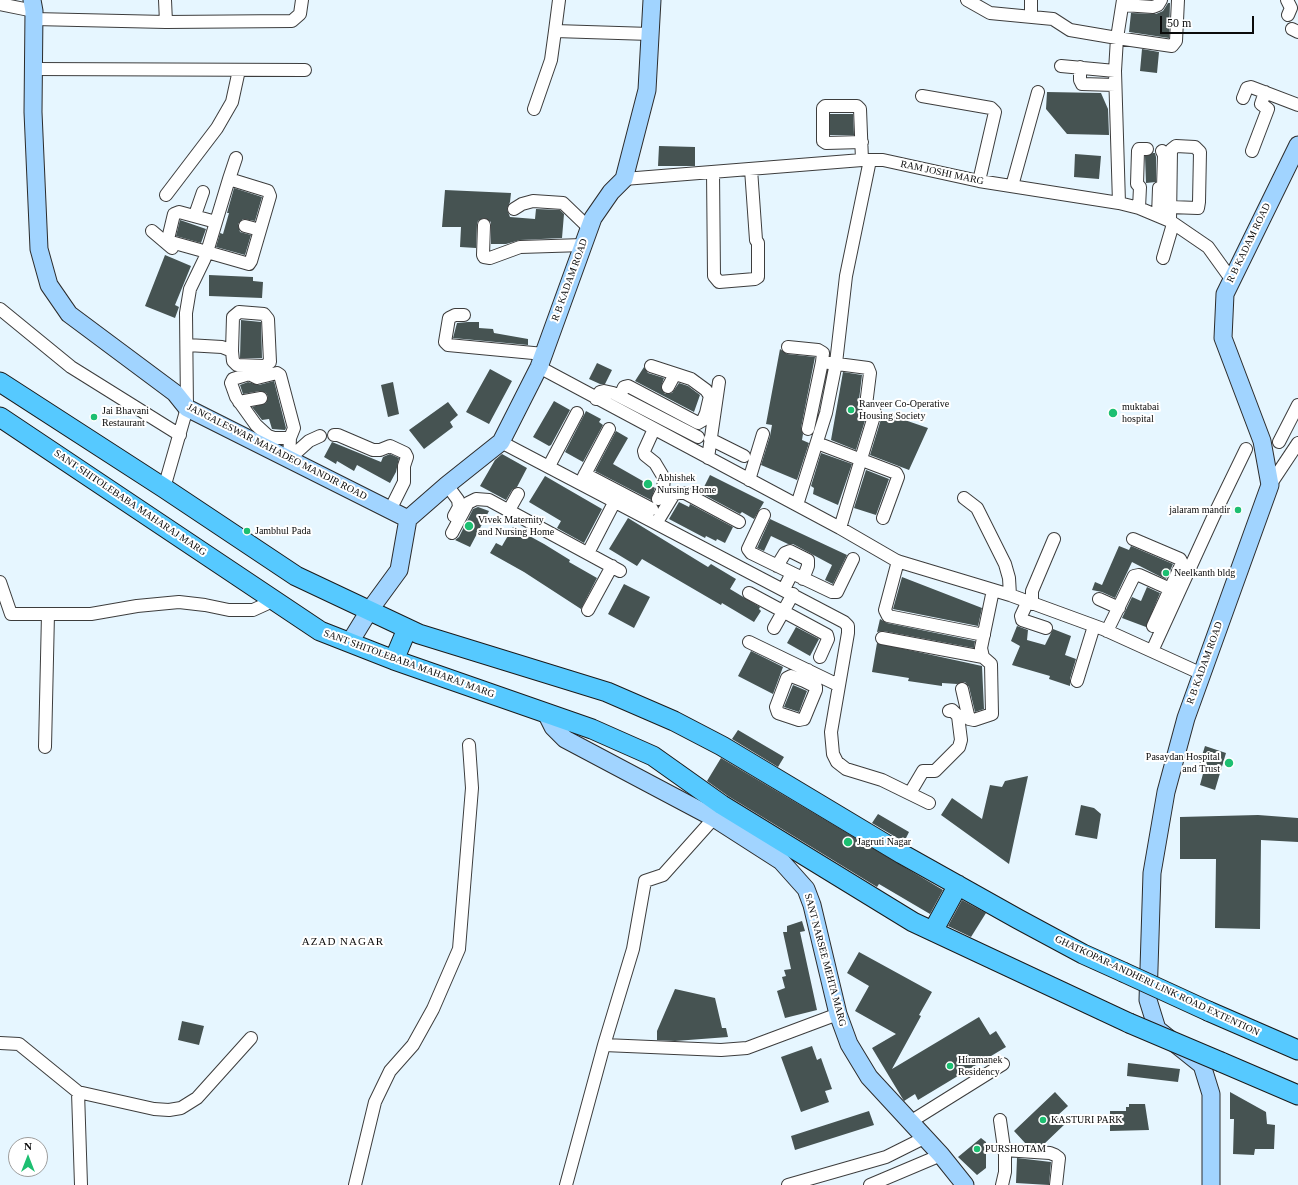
<!DOCTYPE html>
<style>
body{margin:0}
#map{position:relative;width:1298px;height:1185px;overflow:hidden;background:#e6f6ff;font-family:"Times New Roman",serif}
canvas{display:block}
.north{position:absolute;left:8px;top:1137px;width:40px;height:40px;box-sizing:border-box;background:#fff;border:1px solid #9d9d9d;border-radius:50%;rotate:0deg;font-size:11px;font-weight:700;line-height:16px;text-align:center;color:#0a0a0a}
.north::after{content:'';display:block;margin:auto;width:14px;height:18px;background:#1dbf71;clip-path:polygon(50% 0,100% 100%,50% 72%,0 100%)}
.scale{position:absolute;left:1160px;top:16px;width:94px;height:18px;box-sizing:border-box;border:2px solid #0a0a0a;border-top:0;padding-left:5px;font-size:12px;line-height:14px;white-space:nowrap;color:#0a0a0a;-webkit-text-stroke:3px #fff;paint-order:stroke}
</style>
<div id="map">
<canvas width="1298" height="1185"></canvas>
<div class="north">N</div>
<div class="scale">50 m</div>
</div>
<script>
const ctx = document.querySelector('canvas').getContext('2d');
ctx.lineJoin = 'round';
function fill(path, color) { ctx.fillStyle = color; ctx.fill(path, 'evenodd'); }
const toPath = rows => new Path2D(rows.map(r => 'M' + r).join(''));
function trace(path, color, width, dash) { ctx.strokeStyle = color; ctx.lineWidth = width; ctx.lineCap = dash ? 'butt' : 'round'; ctx.setLineDash(dash || []); ctx.stroke(path); }
function label(font, color, halo, rows, align = 'center') {
  ctx.font = font + ' "Times New Roman",serif'; ctx.lineWidth = 4; ctx.setLineDash([]); ctx.textBaseline = 'middle'; ctx.strokeStyle = halo; ctx.fillStyle = color; for (const [text, x, y, turn = 0] of rows) {
    ctx.save(); ctx.translate(x, y); ctx.rotate((+turn || 0) * Math.PI / 180); ctx.textAlign = isNaN(turn) ? turn : align; if (halo) ctx.strokeText(text, 0, 0); ctx.fillText(text, 0, 0); ctx.restore();
  }
}
const building = toPath([
 [1168,3,1170,3,1169,38,1129,32,1131,13,1156,14,1163,11],
 [1142,49,1159,52,1157,73,1140,71],
 [1047,92,1101,93,1108,109,1109,135,1067,134,1046,109],
 [830,114,853,114,854,135,830,135],
 [659,146,695,147,695,166,658,166],
 [1153,153,1155,153,1156,157,1156,182,1146,183,1145,156],
 [1075,154,1101,156,1099,179,1074,177],
 [234,188,262,197,255,221,243,219,238,224,240,232,251,235,245,255,216,247,220,233,223,234,229,213,227,213],
 [445,190,511,193,510,202,507,209,510,217,535,219,536,209,560,210,564,214,562,238,520,240,506,244,491,244,491,222,484,218,478,221,477,224,476,248,460,247,461,227,442,227],
 [180,220,206,229,201,243,176,236],
 [165,255,191,266,175,305,179,307,175,318,145,306],
 [209,275,253,277,253,281,263,282,262,298,209,296],
 [241,320,261,322,262,358,240,358],
 [468,322,479,322,479,328,493,329,494,333,528,339,528,345,453,338,457,323],
 [780,349,787,354,815,357,801,428,803,434,802,440,809,443,797,480,761,465,770,436,772,425,766,424],
 [597,363,612,370,605,384,600,384,589,379],
 [644,367,648,373,664,378,661,387,665,394,672,393,679,383,688,386,700,395,694,412,635,381],
 [490,369,512,381,489,424,466,412],
 [843,372,862,375,858,408,867,414,856,450,831,440],
 [274,381,286,428,285,430,272,429,269,419,262,420,252,407,266,403,268,397,266,393,260,391,243,394,240,385,248,382,259,385],
 [393,382,399,414,388,417,381,385],
 [554,401,570,410,551,445,549,446,533,437],
 [448,402,458,415,450,422,453,427,424,449,409,430],
 [586,411,601,419,599,422,603,425,583,462,565,452],
 [890,415,928,428,909,470,870,455,882,416,889,418],
 [616,431,628,438,613,464,655,488,651,500,595,471],
 [332,442,381,462,383,457,390,454,399,458,396,472,390,483,357,465,354,471,337,461,336,464,324,457],
 [821,453,852,464,838,505,813,494,814,488,811,486],
 [502,454,527,468,517,487,512,490,506,500,480,486,495,460],
 [866,470,889,479,876,515,854,508],
 [710,475,764,502,754,519,742,512,740,514,701,493],
 [545,476,602,509,584,543,557,528,561,521,529,502],
 [679,502,689,507,690,504,733,527,725,543,717,539,716,541,706,536,705,538,669,519],
 [478,507,489,511,470,547,455,540,459,537,473,509],
 [628,518,708,567,711,564,736,579,730,589,760,607,759,609,761,611,754,622,722,603,721,605,642,559,637,566,609,549],
 [770,519,847,555,833,584,825,580,832,565,793,544,788,544,771,536,764,551,757,548],
 [513,527,544,544,570,560,569,562,597,578,581,609,524,572,490,553,496,543,502,546],
 [1119,546,1129,550,1131,546,1173,564,1167,578,1165,579,1132,562,1115,598,1102,592,1092,590,1095,582,1102,585],
 [902,577,982,608,978,626,893,609],
 [624,584,650,597,634,628,608,614],
 [1147,587,1160,593,1146,627,1122,618,1132,597,1141,601],
 [880,619,887,623,975,641,974,648,883,631,877,632],
 [1017,626,1028,630,1027,640,1045,645,1053,629,1071,636,1065,655,1076,659,1070,679,1070,686,1049,679,1050,676,1012,665,1020,646,1011,641],
 [796,627,819,639,810,656,787,643],
 [877,643,982,666,984,709,975,712,969,687,965,682,957,684,942,683,942,686,908,681,909,678,872,672],
 [751,651,783,667,773,694,738,676],
 [793,685,807,691,799,712,784,707],
 [738,730,784,757,778,767,732,739],
 [1205,746,1226,753,1215,790,1200,785,1204,770,1198,768],
 [721,758,943,890,930,914,879,884,877,887,728,796,707,781],
 [1028,776,1009,864,941,815,952,798,982,819,990,785,1002,787,1005,781],
 [1081,805,1094,808,1101,814,1097,839,1075,835],
 [878,814,909,832,904,842,872,823],
 [1258,815,1298,818,1298,842,1261,840,1260,929,1215,928,1216,859,1180,859,1180,817],
 [962,900,986,913,971,937,948,926],
 [802,921,805,931,800,932,817,1010,785,1018,777,991,785,988,782,977,786,976,784,970,791,969,783,932,787,932,787,926],
 [859,952,932,992,919,1015,921,1016,892,1069,979,1017,990,1035,996,1031,1006,1047,918,1100,915,1094,904,1101,872,1048,896,1034,855,1011,869,986,847,973],
 [675,989,715,998,722,1028,726,1028,728,1037,675,1041,657,1040,657,1031],
 [182,1021,204,1026,199,1045,178,1040],
 [812,1046,817,1060,821,1058,832,1089,825,1091,829,1102,801,1112,781,1057],
 [1128,1063,1180,1069,1178,1082,1127,1076],
 [1055,1092,1068,1106,1057,1116,1065,1124,1043,1145,1026,1144,1014,1131],
 [1230,1092,1266,1112,1267,1124,1275,1125,1274,1149,1255,1149,1254,1155,1233,1154,1234,1119,1230,1119],
 [1129,1104,1145,1104,1149,1130,1110,1131,1110,1111,1126,1111,1126,1107,1129,1107],
 [869,1111,874,1125,795,1150,791,1136],
 [981,1138,986,1142,986,1168,977,1175,958,1157],
 [1017,1158,1051,1162,1049,1185,1016,1183]
]);
const street = toPath([
 [165,0,166,22],
 [559,0,555,31,650,34],
 [967,0,990,13,1053,19,1070,30,1117,38,1115,71,1119,203],
 [1123,0,1117,38,1172,46,1176,41,1178,0],
 [1287,0,1291,8,1288,15],
 [0,4,34,11],
 [1123,5,1153,7,1158,5,1161,0],
 [1031,17,1031,0],
 [34,19,166,22,292,21,300,14,302,0],
 [1292,29,1298,32],
 [1061,66,1115,71],
 [1080,67,1080,80,1082,84,1115,85],
 [33,69,305,70],
 [922,96,991,108,995,112,979,181],
 [1243,98,1247,88,1251,87,1298,105],
 [534,109,551,60,555,31],
 [862,142,826,143,823,141,823,108,825,106,857,106,860,109,862,160],
 [1252,151,1268,109,1261,104,1265,92],
 [713,172,714,276,719,282,755,279,758,277,758,243,756,240,751,169],
 [229,179,236,158],
 [624,179,862,160,883,160,979,181,1119,203,1139,208,1170,221,1208,247,1231,279],
 [1012,186,1038,92],
 [166,195,217,128,232,102,239,70],
 [1139,208,1140,187,1137,184,1138,151,1139,149,1147,149],
 [514,209,522,204,533,201,563,203,589,228],
 [195,215,203,192],
 [1158,216,1159,188,1163,187,1164,155,1162,151],
 [1170,221,1171,150,1176,146,1195,147,1200,152,1199,202,1198,208,1170,207],
 [484,225,483,255,484,257,490,258,520,247,583,245],
 [245,226,260,230],
 [152,231,172,248],
 [1163,258,1173,224],
 [0,309,71,367,180,435],
 [464,315,455,315,449,318,445,342,448,345,544,354],
 [187,345,222,347,232,351,233,361,237,365,265,366,270,362,268,319,264,314,239,312,233,317,232,351],
 [788,347,818,350,823,353,822,362,868,368,870,373,866,405,874,410,875,413,840,528],
 [539,367,840,528,897,561,1010,595,1103,629,1200,673],
 [668,387,675,374],
 [620,396,624,387,628,386,698,423,703,420,706,413,710,396,706,390,691,379,651,366],
 [596,399,600,392,604,391,613,393,698,437],
 [239,402,261,398],
 [654,429,644,451,645,455,655,463,664,478,663,489,658,499],
 [808,429,822,362],
 [334,435,338,435,373,450,380,450,390,446,405,453,407,457,404,466,404,482,390,510],
 [710,439,744,456],
 [501,442,844,622,848,626,848,633,831,732,833,754,837,762,846,769,882,780,929,803],
 [1279,442,1298,405],
 [817,443,896,473,898,477,883,518],
 [708,458,719,382],
 [289,459,290,438,294,428,280,375,277,373,257,378,249,374,233,379,231,383,236,397,256,425,268,436,274,438,290,438],
 [289,459,309,441,320,436],
 [549,466,577,413],
 [585,474,652,509],
 [582,480,609,429],
 [749,480,763,434],
 [447,485,458,500,459,507,454,516],
 [1270,485,1298,443],
 [164,488,187,408,186,313,190,289,204,260,207,252,216,222,229,179,268,191,270,196,251,261,249,264,207,252,171,242,168,239,174,214,179,212,216,222],
 [964,498,977,508,1005,564,1009,578,1010,595],
 [797,505,826,413,836,363,846,276,870,160],
 [509,510,518,494],
 [764,515,748,549,751,553,792,573,784,589],
 [657,522,674,494,679,493,685,493,739,522],
 [452,533,468,503,476,499,489,500,620,571],
 [588,553,615,501],
 [898,561,885,610,888,616,984,635],
 [777,566,785,553,790,551,808,560,808,566,803,579],
 [792,573,832,592,837,592,853,559],
 [0,582,11,614,91,614,137,606,179,602,205,605,229,610,253,610,275,600],
 [749,593,827,635,828,639,820,657],
 [1099,599,1119,608],
 [1027,603,1021,616,1022,620,1046,628],
 [1032,604,1032,591,1054,539],
 [588,610,612,566],
 [1153,626,1170,589],
 [774,628,793,594],
 [1107,631,1134,576,1139,575,1170,589,1182,563,1180,559,1133,539],
 [882,638,983,657],
 [749,642,838,685],
 [1152,651,1216,511,1246,449],
 [804,681,816,687,816,690,804,719,799,720,778,713,776,707,787,678,791,676,804,681,808,670],
 [1077,681,1094,626],
 [962,689,969,719,974,720,992,714,991,664,983,657,981,648,993,590],
 [45,747,48,614],
 [910,793,923,771,935,771,959,747,961,740,958,716,952,710,949,711],
 [0,1043,19,1044,78,1092,154,1109,169,1110,181,1108,197,1098,251,1038],
 [604,1045,721,1050,747,1048,838,1014],
 [78,1092,81,1185],
 [1000,1120,1005,1155,1005,1172,1002,1185],
 [910,1122,1003,1064],
 [1004,1150,1050,1153,1055,1155,1059,1158,1056,1185],
 [355,1185,375,1102,390,1071,413,1045,433,1009,459,949,472,788,469,745],
 [566,1185,604,1045,633,949,645,881,663,875,714,818],
 [788,1185,886,1157,924,1138],
 [870,1185,941,1155]
]);
const secondary = toPath([
 [32,0,34,11,33,112,39,249,49,285,69,314,175,393,187,408,408,519],
 [408,519,447,485,501,442,539,367,593,218,611,192,624,179,647,90,652,0],
 [350,642,369,611,399,570,408,519],
 [547,715,553,727,565,739,714,818,781,861,806,889,812,905,838,1014,849,1044,869,1077,941,1155,965,1185],
 [1211,1185,1211,1094,1202,1065,1157,1029,1148,1000,1152,873,1166,792,1186,718,1270,485,1262,441,1223,338,1225,294,1298,145]
]);
const primary = toPath([
 [0,382,164,488,296,576,419,634,607,692,674,721,722,746,902,854,1018,919,1083,954,1123,972],
 [0,417,320,631,394,660,592,729,653,756,722,805,913,922,1129,1023],
 [394,660,407,629],
 [933,931,958,885],
 [1208,1011,1298,1050],
 [1221,1062,1298,1095]
]);
const primaryBridge = toPath([
 [1123,972,1208,1011],
 [1129,1023,1221,1062]
]);
const markers = [
 [851,410,4,"#1dbf71"],
 [1113,413,5,"#1dbf71"],
 [94,417,4,"#1dbf71"],
 [648,484,5,"#1dbf71"],
 [1238,510,4,"#1dbf71"],
 [469,526,5,"#1dbf71"],
 [247,531,4,"#1dbf71"],
 [1166,573,4,"#1dbf71"],
 [1229,763,5,"#1dbf71"],
 [848,842,5,"#1dbf71"],
 [950,1066,4,"#1dbf71"],
 [1043,1120,4,"#1dbf71"],
 [977,1149,4,"#1dbf71"]
];
const streetNames = [
 ["RAM JOSHI MARG",942,173,12],
 ["R B KADAM ROAD",1249,243,-64],
 ["R B KADAM ROAD",570,280,-70],
 ["JANGALESWAR MAHADEO MANDIR ROAD",277,452,27],
 ["SANT SHITOLEBABA MAHARAJ MARG",130,503,34],
 ["R B KADAM ROAD",1205,663,-70],
 ["SANT SHITOLEBABA MAHARAJ MARG",409,664,20],
 ["SANT NARSEE MEHTA MARG",825,960,75],
 ["GHATKOPAR-ANDHERI LINK ROAD EXTENTION",1157,986,25]
];
const poiNames = [
 ["Ranveer Co-Operative",859,404],
 ["Housing Society",859,416],
 ["muktabai",1122,407],
 ["hospital",1122,419],
 ["Jai Bhavani",102,411],
 ["Restaurant",102,423],
 ["Abhishek",657,478],
 ["Nursing Home",657,490],
 ["jalaram mandir",1230,510,"right"],
 ["Vivek Maternity",478,520],
 ["and Nursing Home",478,532],
 ["Jambhul Pada",255,531],
 ["Neelkanth bldg",1174,573],
 ["Pasaydan Hospital",1220,757,"right"],
 ["and Trust",1220,769,"right"],
 ["Jagruti Nagar",857,842],
 ["Hiramanek",958,1060],
 ["Residency",958,1072],
 ["KASTURI PARK",1051,1120],
 ["PURSHOTAM",985,1149]
];
const neighbourhoodNames = [
 ["AZAD NAGAR",343,942]
];
fill(building, '#465352');
trace(street, '#3d3d3d', 14);
trace(secondary, '#2c2c2c', 19);
trace(primary, '#1b1b1b', 21);
trace(street, '#fff', 12);
trace(secondary, '#a1d4ff', 17);
trace(primary, '#56c9ff', 19);
trace(primaryBridge, '#1b1b1b', 21, []);
trace(primaryBridge, '#56c9ff', 19);
for (const [x, y, r, color] of markers) { const dot = new Path2D(); dot.arc(x, y, r, 0, 2 * Math.PI); ctx.fillStyle = color; ctx.fill(dot); trace(dot, '#fff', 1.5); }
label('10px', '#0a0a0a', '#fff', streetNames);
label('10px', '#0a0a0a', '#fff', poiNames, 'left');
ctx.letterSpacing = '1px';
label('11px', '#0a0a0a', '#fff', neighbourhoodNames);
ctx.letterSpacing = '0px';
</script>
